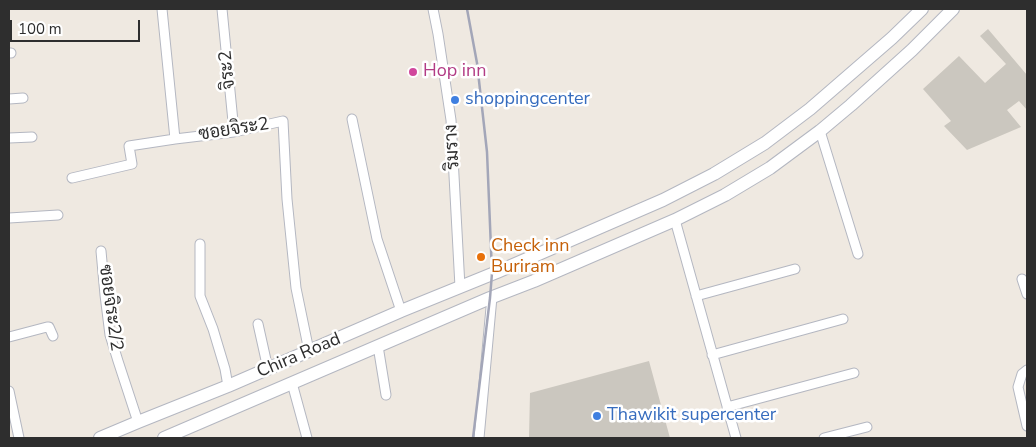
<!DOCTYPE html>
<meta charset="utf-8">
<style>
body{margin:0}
#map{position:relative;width:1036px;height:447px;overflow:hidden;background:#efe9e1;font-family:"Nunito Sans",sans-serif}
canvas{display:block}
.frame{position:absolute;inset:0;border:10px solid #2e2e2e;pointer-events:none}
.scale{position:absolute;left:10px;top:20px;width:130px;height:22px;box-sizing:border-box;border:2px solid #2e2e2e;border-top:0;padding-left:6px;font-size:15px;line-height:18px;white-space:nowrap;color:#2e2e2e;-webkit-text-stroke:4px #fff;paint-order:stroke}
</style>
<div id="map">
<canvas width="1036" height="447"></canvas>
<div class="frame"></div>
<div class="scale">100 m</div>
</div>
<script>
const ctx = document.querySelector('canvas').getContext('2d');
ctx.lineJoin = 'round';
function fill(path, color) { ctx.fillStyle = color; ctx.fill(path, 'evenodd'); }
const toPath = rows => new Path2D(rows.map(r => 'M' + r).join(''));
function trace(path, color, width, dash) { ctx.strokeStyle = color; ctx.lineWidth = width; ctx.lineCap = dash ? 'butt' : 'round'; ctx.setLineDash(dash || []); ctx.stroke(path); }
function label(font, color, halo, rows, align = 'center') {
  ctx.font = font + ' "Nunito Sans",Sarabun,sans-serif'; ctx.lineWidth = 5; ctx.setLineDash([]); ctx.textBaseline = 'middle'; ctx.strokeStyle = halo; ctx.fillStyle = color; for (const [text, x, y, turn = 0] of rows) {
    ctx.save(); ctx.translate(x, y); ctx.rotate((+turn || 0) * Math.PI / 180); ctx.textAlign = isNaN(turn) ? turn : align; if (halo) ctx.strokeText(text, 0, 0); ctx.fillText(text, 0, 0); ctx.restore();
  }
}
const building = toPath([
 [988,29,1027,75,1027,110,1019,101,1007,110,1021,127,967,150,944,126,951,121,923,89,959,56,985,83,1006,64,980,36],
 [649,361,670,438,529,438,530,393]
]);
const street = toPath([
 [162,9,175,139,234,132,283,121,287,199,296,288,309,351],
 [222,9,234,132],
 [433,9,438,34,451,120,460,287],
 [9,53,11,53],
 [9,99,23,98],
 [352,119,377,239,401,311],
 [820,131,858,254],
 [9,138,32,137],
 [72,178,132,164,129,146,175,139],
 [9,218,58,215],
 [675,220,736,438],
 [200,244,200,296,213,329,225,369,228,386],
 [101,251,105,295,110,335,118,361,138,422],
 [1022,279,1027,294],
 [696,296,795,269],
 [258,324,268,369],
 [9,337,47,327,49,327,53,336],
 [378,346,386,395],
 [712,355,843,319],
 [1027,370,1022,374,1018,387,1027,426],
 [292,383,307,438],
 [9,391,19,438],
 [727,407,854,373],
 [479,438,492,297],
 [824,438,867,427]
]);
const secondary = toPath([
 [100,438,138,422,228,386,401,311,497,272,663,200,714,174,765,143,810,109,892,38,922,9],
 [164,438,490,298,534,281,675,220,725,195,770,168,820,131,851,105,912,50,953,9]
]);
const rail = toPath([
 [467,9,477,63,487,152,492,273,490,298,473,438]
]);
const markers = [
 [413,72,5,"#d1479c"],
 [455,100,5,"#3f7fe0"],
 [481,257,5,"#e8710a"],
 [597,416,5,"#3f7fe0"]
];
const streetNames = [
 ["จิระ2",228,70,-96],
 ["ซอยจิระ2",234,130,-9],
 ["ริมราง",453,147,-93],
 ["ซอยจิระ2/2",110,308,82],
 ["Chira Road",299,356,-23]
];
const hotelNames = [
 ["Hop inn",423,72]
];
const shopNames = [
 ["shoppingcenter",465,100],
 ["Thawikit supercenter",607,416]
];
const foodNames = [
 ["Check inn",491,247],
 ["Buriram",491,268]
];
fill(building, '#cbc7bf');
trace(street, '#b4b7c1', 11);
trace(secondary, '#b4b7c1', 14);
trace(street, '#fff', 9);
trace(secondary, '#fff', 12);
trace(rail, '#a3a6b8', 2.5);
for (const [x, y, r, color] of markers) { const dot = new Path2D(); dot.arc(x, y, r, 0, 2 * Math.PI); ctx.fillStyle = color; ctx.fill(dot); trace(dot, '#fff', 2); }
label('18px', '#2e2e2e', '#fff', streetNames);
label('18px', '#b23c85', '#fff', hotelNames, 'left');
label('18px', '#366cbe', '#fff', shopNames, 'left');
label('18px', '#c56008', '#fff', foodNames, 'left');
</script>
